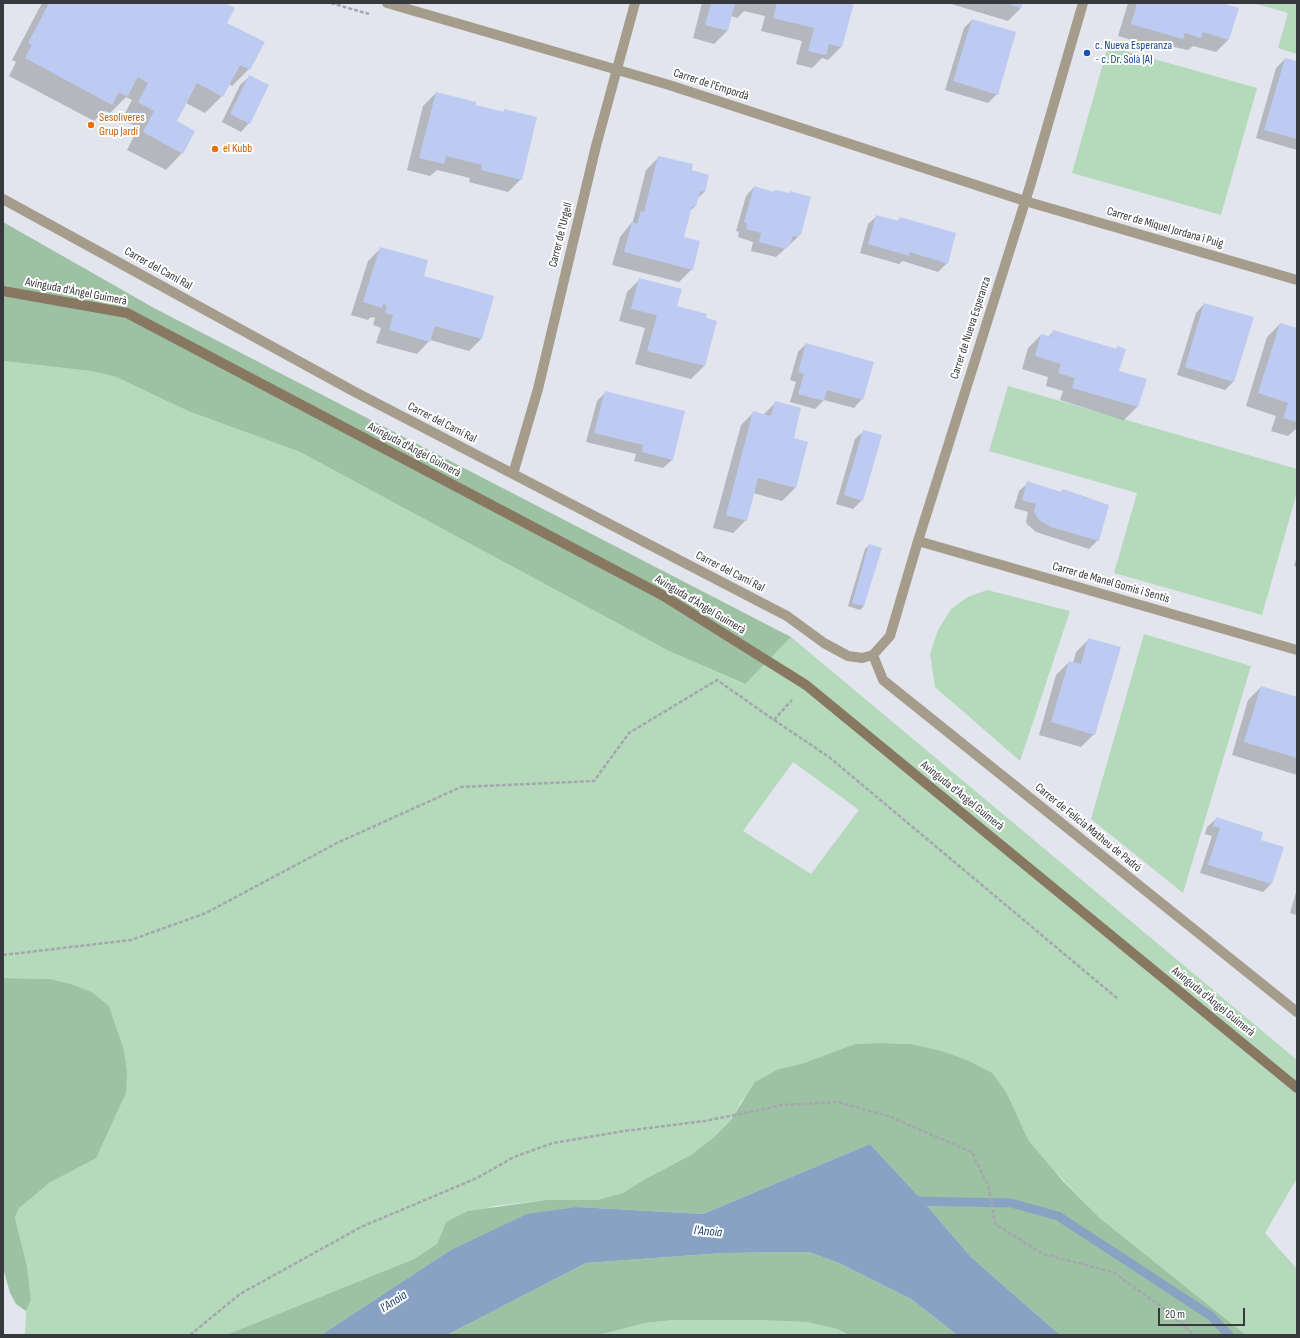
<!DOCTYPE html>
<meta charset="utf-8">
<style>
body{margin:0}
#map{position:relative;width:1300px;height:1338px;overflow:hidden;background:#e2e5ed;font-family:"Sofia Sans Condensed",sans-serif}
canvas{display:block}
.frame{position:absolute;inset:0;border:4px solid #38393d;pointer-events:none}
.scale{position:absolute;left:1158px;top:1308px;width:87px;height:18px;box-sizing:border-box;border:2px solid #38393d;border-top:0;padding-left:5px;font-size:12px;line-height:14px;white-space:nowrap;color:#38393d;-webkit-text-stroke:3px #fff;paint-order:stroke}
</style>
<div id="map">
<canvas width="1300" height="1338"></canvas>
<div class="frame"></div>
<div class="scale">20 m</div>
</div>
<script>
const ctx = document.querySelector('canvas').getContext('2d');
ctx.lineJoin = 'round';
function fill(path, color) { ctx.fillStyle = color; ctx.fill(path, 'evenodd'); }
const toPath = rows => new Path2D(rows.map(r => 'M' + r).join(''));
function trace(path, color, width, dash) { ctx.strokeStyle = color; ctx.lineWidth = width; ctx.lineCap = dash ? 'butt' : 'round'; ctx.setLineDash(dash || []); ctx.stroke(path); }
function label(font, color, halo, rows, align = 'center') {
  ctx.font = font + ' "Sofia Sans Condensed",sans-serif'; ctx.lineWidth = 4; ctx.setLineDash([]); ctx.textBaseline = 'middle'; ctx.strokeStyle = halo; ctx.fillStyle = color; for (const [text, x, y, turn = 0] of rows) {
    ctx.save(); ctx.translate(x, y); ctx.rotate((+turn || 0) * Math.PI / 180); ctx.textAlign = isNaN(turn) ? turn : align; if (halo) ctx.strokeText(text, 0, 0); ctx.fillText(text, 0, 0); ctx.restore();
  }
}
const green = toPath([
 [1253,3,1297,3,1297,54,1278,48,1288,13],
 [1108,46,1257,88,1221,215,1072,173],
 [3,361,91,371,116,377,188,411,300,452,669,651,744,684,791,637,1297,1060,1297,1178,1265,1233,1297,1269,1297,1335,1246,1335,1101,1219,1045,1161,1029,1141,1018,1117,967,1060,911,1044,880,1043,855,1044,804,1063,779,1069,742,1100,730,1121,713,1138,691,1155,645,1179,623,1193,597,1200,546,1200,494,1206,446,1222,437,1244,414,1259,226,1335,25,1335,26,1311,31,1300,27,1266,15,1218,19,1208,27,1199,49,1183,71,1171,106,1135,117,1113,127,1071,124,1050,109,1006,92,992,71,984,50,979,3,978],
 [793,762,859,810,811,874,743,831],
 [1008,386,1297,469,1297,492,1262,615,1114,573,1137,493,989,451],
 [987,590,1070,611,1020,761,935,687,930,654,938,630,951,609,968,597],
 [1144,634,1251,666,1183,893,1091,819],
 [673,1320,757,1320,807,1322,837,1329,849,1335,599,1335,645,1323]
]);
const forest = toPath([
 [3,222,154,308,791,637,745,684,669,651,300,452,188,411,116,377,91,371,3,361],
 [3,978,50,979,71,984,92,992,109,1006,124,1050,127,1071,126,1093,96,1158,49,1183,19,1208,15,1218,27,1266,31,1300,26,1311,16,1304,10,1293,3,1268],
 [880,1043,911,1044,941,1051,967,1060,992,1073,1006,1092,1029,1141,1062,1180,1101,1219,1246,1335,1060,1335,971,1257,922,1200,870,1144,703,1214,578,1207,449,1251,321,1335,226,1335,414,1259,437,1244,446,1222,468,1211,546,1200,597,1200,623,1193,645,1179,691,1155,713,1138,730,1121,755,1082,779,1069,804,1063,855,1044],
 [809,1252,839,1263,911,1299,957,1335,849,1335,837,1329,807,1322,757,1320,673,1320,645,1323,599,1335,447,1335,586,1263,724,1253]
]);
const water = toPath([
 [870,1144,922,1200,971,1257,1060,1335,957,1335,911,1299,839,1263,809,1252,724,1253,586,1263,447,1335,321,1335,449,1251,527,1214,578,1207,703,1214]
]);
const shadow = toPath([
 [42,3,223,3,226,23,249,69,232,86,229,84,222,96,205,113,186,103,175,122,182,153,166,170,127,150,138,128,122,119,132,100,126,97,110,113,105,111,94,121,9,76,16,62,12,60],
 [702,3,853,3,841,47,828,60,822,58,812,68,796,64,802,41,761,31,765,16,744,11,737,18,731,16,727,31,714,44,693,38],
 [948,3,1022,3,1021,8,1008,21],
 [1128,3,1218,3,1229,39,1216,52,1193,46,1188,50,1174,47,1169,51,1118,36],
 [972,20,997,94,988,103,945,90,964,28],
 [1285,59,1297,63,1297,150,1256,138,1276,68],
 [249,77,249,123,241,132,222,122,240,85],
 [436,93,474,106,502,113,505,110,521,179,508,192,469,182,470,178,437,170,430,176,407,170,423,106],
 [659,157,691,171,708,176,704,192,697,199,695,206,689,212,683,238,692,269,679,282,612,265,620,237,633,221,646,170],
 [754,187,773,193,775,191,789,194,790,193,798,237,776,257,751,251,753,242,738,237,739,232,736,231,746,196],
 [877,216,897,222,900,218,947,263,938,272,903,261,899,264,860,253,868,224],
 [381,248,422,277,482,338,469,351,430,340,417,354,376,343,381,328,373,325,375,318,371,317,368,320,351,315,368,261],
 [640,279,676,306,716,322,704,366,691,379,635,364,645,328,619,321,627,292],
 [1204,304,1234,381,1225,390,1177,375,1196,313],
 [1280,324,1297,329,1297,428,1288,436,1271,431,1276,416,1246,406,1267,337],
 [1054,331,1115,350,1118,348,1118,372,1145,380,1137,407,1124,420,1060,400,1063,391,1046,386,1048,377,1022,369,1028,348,1041,335,1048,337],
 [806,344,862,399,854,408,824,400,815,409,790,402,796,382,790,380,798,352],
 [605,393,684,412,672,460,663,468,634,461,636,454,586,442,597,401],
 [776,402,792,439,807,442,795,488,782,501,753,493,746,520,733,533,713,528,741,425,754,412,763,415],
 [864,431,862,500,853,509,836,504,855,439],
 [1028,483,1061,492,1063,490,1089,498,1098,540,1089,549,1036,532,1027,524,1026,521,1028,512,1014,508,1019,491],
 [869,545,864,606,860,610,848,606,865,549],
 [1297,556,1297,567,1294,566],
 [1089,639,1094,734,1081,747,1039,735,1056,675,1069,662,1073,663,1076,652],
 [1261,687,1297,698,1297,775,1232,755,1248,700],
 [1216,819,1259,840,1271,884,1263,892,1200,873,1212,836,1205,834,1207,827],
 [1297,889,1297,915,1290,913]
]);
const stream = toPath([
 [910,1201,1011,1203,1058,1216,1211,1316,1229,1335]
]);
const building = toPath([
 [49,3,225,3,235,8,227,23,265,42,250,70,240,65,223,97,197,83,177,121,195,131,183,154,143,132,154,111,138,102,148,83,138,77,127,97,119,92,112,105,25,58,32,45,28,43],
 [711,3,735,3,728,31,705,25],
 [777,3,854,3,842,47,829,44,826,55,808,51,814,28,773,18],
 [1005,3,1023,3,1021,8],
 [1137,3,1222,3,1239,8,1229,40,1203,32,1201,38,1185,33,1183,39,1131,24],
 [972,19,1016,32,998,95,953,81],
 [1285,58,1297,61,1297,139,1264,130],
 [249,75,269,85,250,124,230,114],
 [436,92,476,102,476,105,504,112,504,109,537,117,522,180,481,170,482,165,446,156,444,164,419,158],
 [658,156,693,164,692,170,709,175,705,192,700,191,696,207,692,206,684,237,700,241,693,270,624,252,632,222,637,224,641,211,644,212],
 [754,186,774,192,775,190,790,193,790,191,811,197,801,234,798,237,793,236,789,246,785,249,759,242,761,233,746,229,747,223,744,222],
 [876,215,899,221,900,217,956,233,948,264,910,252,909,256,868,244],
 [380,247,428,260,424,276,494,296,482,339,435,326,430,342,389,330,393,315,385,313,387,305,383,304,382,308,363,302],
 [639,278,682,289,677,306,707,314,706,318,717,321,705,366,647,351,657,315,631,309],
 [1204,303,1254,317,1234,382,1185,367],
 [1280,323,1297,328,1297,422,1283,418,1288,403,1258,393],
 [1053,330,1117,349,1117,346,1126,349,1119,371,1147,379,1138,407,1072,388,1075,378,1058,373,1061,364,1035,356,1041,334,1051,337],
 [806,343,874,362,863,400,827,390,824,401,798,394,804,374,798,372],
 [605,391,685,411,673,460,642,452,643,445,594,433],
 [775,401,801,408,794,438,808,442,796,488,758,478,747,521,726,515,753,411,771,416],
 [863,430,882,435,863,501,844,495],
 [1027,481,1061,492,1063,489,1109,505,1099,541,1051,527,1039,520,1034,512,1036,504,1022,500],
 [869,544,882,548,864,606,852,603],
 [1088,638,1121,647,1095,735,1051,722,1069,661,1081,664],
 [1261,686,1297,697,1297,758,1244,742],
 [1216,817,1263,832,1261,840,1284,847,1272,884,1208,865,1220,828,1213,826]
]);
const path = toPath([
 [331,3,369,14],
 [774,720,829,757,1118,999],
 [3,955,131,940,206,913,337,843,461,787,594,781,629,733,717,680,774,720,792,700],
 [190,1335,240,1294,361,1227,477,1178,514,1157,553,1143,624,1131,705,1121,783,1105,838,1102,888,1116,972,1152,989,1188,995,1224,1043,1254,1113,1272,1166,1310,1194,1335]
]);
const street = toPath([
 [387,3,666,84,1025,201,1297,280],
 [3,199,353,391,787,616,824,643,848,656,862,658,873,655],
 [513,474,538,389,596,146,635,3],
 [918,541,1297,650],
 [873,655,890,636,918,541,1030,186,1083,3],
 [873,655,883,680,1297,1012]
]);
const secondary = toPath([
 [3,291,127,313,662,595,806,685,1297,1088]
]);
const markers = [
 [1087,53,4,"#1a4fb4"],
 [91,125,4,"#e8710a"],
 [215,149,4,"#e8710a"]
];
const transitNames = [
 ["c. Nueva Esperanza",1095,46],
 ["- c. Dr. Solà (A)",1095,60]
];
const streetNames = [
 ["Carrer de l'Empordà",711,85,18],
 ["Carrer de Miquel Jordana i Puig",1165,228,16],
 ["Carrer de l'Urgell",561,235,-76],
 ["Carrer del Camí Ral",158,269,29],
 ["Avinguda d'Àngel Guimerà",76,292,11],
 ["Carrer de Nueva Esperanza",971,328,-72],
 ["Carrer del Camí Ral",442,423,27],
 ["Avinguda d'Àngel Guimerà",414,450,28],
 ["Carrer del Camí Ral",730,572,27],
 ["Carrer de Manel Gomis i Sentís",1111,583,16],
 ["Avinguda d'Àngel Guimerà",700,605,31],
 ["Avinguda d'Àngel Guimerà",962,796,39],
 ["Carrer de Felícia Matheu de Padró",1088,828,39],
 ["Avinguda d'Àngel Guimerà",1213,1002,39]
];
const foodNames = [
 ["Sesoliveres",99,118],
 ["Grup Jardí",99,132],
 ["el Kubb",223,149]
];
const waterNames = [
 ["l'Anoia",708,1232,5],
 ["l'Anoia",394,1302,-33]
];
fill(green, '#b5d9bb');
fill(forest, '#9dc1a3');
fill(water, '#89a2c4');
fill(shadow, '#0003');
trace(stream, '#89a2c4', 9);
fill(building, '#bdcbf2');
trace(path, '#a5a7ae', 2.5, [4, 2]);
trace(street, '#a69c8c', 10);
trace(secondary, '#887861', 10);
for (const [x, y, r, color] of markers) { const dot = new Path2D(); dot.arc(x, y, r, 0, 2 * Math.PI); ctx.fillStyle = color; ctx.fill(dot); trace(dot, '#fff', 1.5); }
label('12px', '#164399', '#fff', transitNames, 'left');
label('12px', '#38393d', '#fff', streetNames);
label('12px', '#c56008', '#fff', foodNames, 'left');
label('italic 13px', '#1a3e6a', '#fff', waterNames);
</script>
